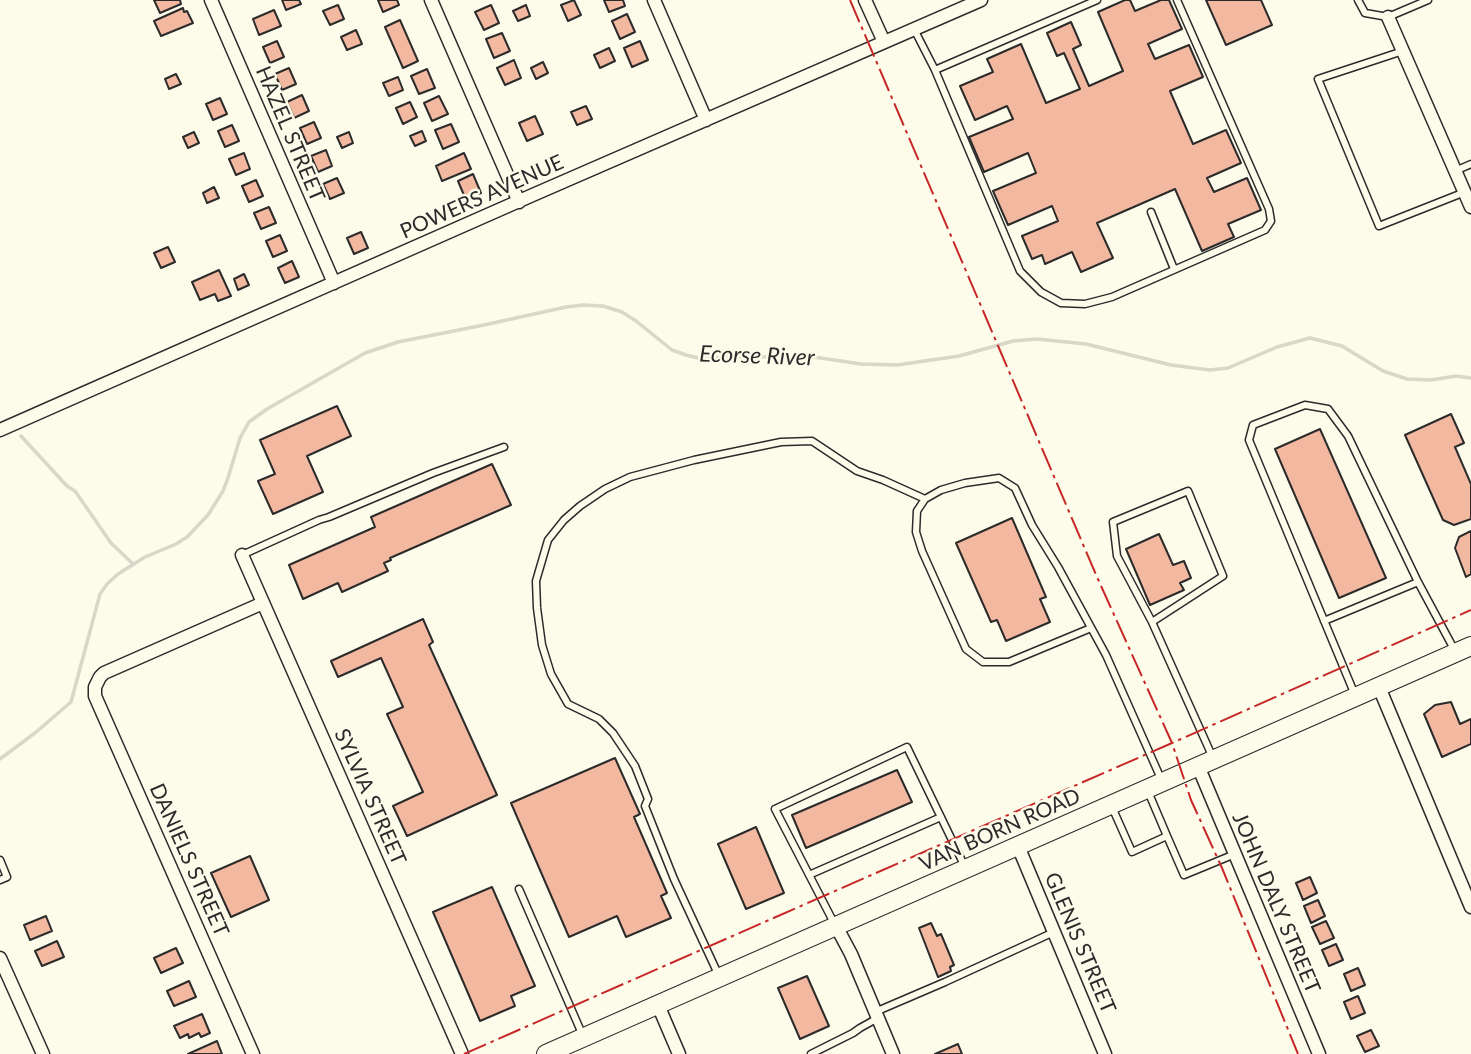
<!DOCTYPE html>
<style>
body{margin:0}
canvas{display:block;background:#fdfbea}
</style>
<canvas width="1471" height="1054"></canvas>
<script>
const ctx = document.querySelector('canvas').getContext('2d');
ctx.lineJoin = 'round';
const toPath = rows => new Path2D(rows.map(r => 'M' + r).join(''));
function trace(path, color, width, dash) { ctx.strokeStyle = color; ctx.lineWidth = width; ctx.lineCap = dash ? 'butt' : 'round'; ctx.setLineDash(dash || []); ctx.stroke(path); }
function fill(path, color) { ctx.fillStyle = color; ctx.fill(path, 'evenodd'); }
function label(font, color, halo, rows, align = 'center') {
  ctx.font = font + ' Lato,sans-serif'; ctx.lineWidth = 5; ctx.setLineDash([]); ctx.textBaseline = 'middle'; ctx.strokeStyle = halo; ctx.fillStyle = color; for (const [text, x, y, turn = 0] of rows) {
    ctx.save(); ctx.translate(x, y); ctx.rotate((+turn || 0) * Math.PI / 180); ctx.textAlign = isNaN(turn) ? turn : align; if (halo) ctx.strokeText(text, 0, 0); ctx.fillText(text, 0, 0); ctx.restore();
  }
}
const stream = toPath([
 [21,436,67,486,75,491,111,543,133,564],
 [0,759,35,733,71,702,100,594,107,584,118,574,145,557,176,544,187,537,208,515,223,491,228,478,240,438,249,422,267,409,365,353,398,342,484,325,566,307,583,305,603,306,622,312,636,321,672,350,686,355,698,358,807,356,861,364,897,365,959,356,1013,341,1037,339,1086,344,1171,365,1210,370,1228,368,1277,347,1310,338,1342,346,1383,371,1407,379,1431,380,1456,376,1471,378]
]);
const building = toPath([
 [154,0,180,0,181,4,160,13,154,0],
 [282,0,299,0,301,4,286,10,282,0],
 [378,0,397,0,399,5,383,12,378,0],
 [574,0,581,15,568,21,561,5,574,0],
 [604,0,623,0,625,6,609,12,604,0],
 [1125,0,1130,0,1135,11,1161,0,1169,0,1182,29,1148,44,1155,59,1189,45,1203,77,1170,91,1193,144,1226,130,1241,163,1207,178,1214,192,1247,178,1261,210,1228,224,1234,237,1202,251,1175,189,1097,223,1113,258,1081,272,1072,252,1045,264,1042,255,1032,259,1022,236,1058,221,1052,206,1008,225,993,191,1036,173,1028,153,984,172,969,137,1013,119,1007,106,975,120,960,86,993,72,987,59,1021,44,1046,103,1080,89,1064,53,1057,56,1047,33,1071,22,1081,45,1073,49,1089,86,1123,71,1098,12,1125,0],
 [1206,0,1261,0,1272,25,1226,45,1206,0],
 [338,5,344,19,330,25,323,11,338,5],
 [491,5,499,23,484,30,475,12,491,5],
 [526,5,530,16,518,21,513,11,526,5],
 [183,8,184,12,187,11,193,23,161,36,154,21,183,8],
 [274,10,281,26,259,35,253,19,274,10],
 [627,14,635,32,620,39,612,21,627,14],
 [400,20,418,61,403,68,385,27,400,20],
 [356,30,362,44,347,50,341,37,356,30],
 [502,33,510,51,494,58,486,39,502,33],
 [277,41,284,57,270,63,263,47,277,41],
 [640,41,648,60,632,67,624,48,640,41],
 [609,48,615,61,600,68,594,55,609,48],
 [514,60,521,78,505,85,497,68,514,60],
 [543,62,548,73,536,79,531,68,543,62],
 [289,68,296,84,282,90,275,74,289,68],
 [427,69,435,88,419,94,411,76,427,69],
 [176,74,181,84,169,89,165,79,176,74],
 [398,77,403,90,389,96,383,83,398,77],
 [302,95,309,111,294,118,287,102,302,95],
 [439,96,448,114,432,121,424,103,439,96],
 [220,98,227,114,213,120,206,104,220,98],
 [410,102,417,117,403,124,396,108,410,102],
 [586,106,592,119,577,125,571,112,586,106],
 [535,116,543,134,527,141,519,123,535,116],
 [314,122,321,138,307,144,300,128,314,122],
 [451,124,459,142,443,149,435,130,451,124],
 [232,125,239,141,225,147,218,131,232,125],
 [422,131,426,141,415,146,410,136,422,131],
 [194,132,199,143,188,148,183,137,194,132],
 [349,132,353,143,342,148,337,137,349,132],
 [326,150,332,166,318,172,311,156,326,150],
 [244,153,250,169,236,175,229,159,244,153],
 [464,153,471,169,442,181,436,166,464,153],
 [473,174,481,193,466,200,458,181,473,174],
 [337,178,344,193,330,199,323,184,337,178],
 [256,180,263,196,249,202,242,186,256,180],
 [214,187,219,198,207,203,203,193,214,187],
 [269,207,276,223,261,229,254,213,269,207],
 [361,232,368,248,354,254,347,238,361,232],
 [280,235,287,251,273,257,266,241,280,235],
 [168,247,175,262,161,268,154,253,168,247],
 [292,261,299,277,285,283,278,268,292,261],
 [219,270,231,296,218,301,215,294,200,300,192,282,219,270],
 [244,274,249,285,238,290,234,279,244,274],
 [337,406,351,436,307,456,323,492,273,514,258,481,275,474,260,440,337,406],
 [1451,414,1464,443,1455,447,1471,484,1471,519,1454,525,1443,520,1405,435,1451,414],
 [1320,429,1386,578,1339,598,1275,449,1320,429],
 [492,464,511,505,390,558,391,560,384,563,388,571,342,592,338,583,303,599,289,565,375,527,371,517,492,464],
 [1012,518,1046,597,1040,599,1050,622,1006,641,997,620,991,622,956,543,1012,518],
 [1471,531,1471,574,1466,577,1455,548,1459,537,1471,531],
 [1159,534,1173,565,1184,561,1191,578,1180,583,1184,590,1150,605,1126,549,1159,534],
 [423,619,433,642,429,645,497,795,407,836,393,806,423,792,387,714,403,707,381,658,338,677,331,661,423,619],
 [1451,702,1460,724,1471,719,1471,744,1442,757,1424,714,1435,705,1451,702],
 [615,758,640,814,634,817,667,893,661,896,671,918,626,937,617,916,569,937,511,803,615,758],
 [897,770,912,802,806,848,792,815,897,770],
 [756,827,784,893,746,909,718,844,756,827],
 [250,856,269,900,231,917,211,873,250,856],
 [1310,877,1317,893,1303,900,1296,883,1310,877],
 [492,887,535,986,511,996,515,1006,480,1021,433,912,492,887],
 [1318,900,1325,916,1311,923,1304,906,1318,900],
 [46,916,52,931,30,940,24,925,46,916],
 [1326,921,1334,938,1320,944,1312,927,1326,921],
 [931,923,937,936,941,934,954,965,950,967,951,971,938,977,919,928,931,923],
 [57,941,64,957,42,966,35,951,57,941],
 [1336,944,1343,960,1329,966,1322,950,1336,944],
 [176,948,183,963,161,973,154,958,176,948],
 [1358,968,1365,985,1351,991,1344,974,1358,968],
 [807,976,829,1026,800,1039,778,988,807,976],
 [189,981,196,997,174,1006,167,991,189,981],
 [1358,996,1365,1013,1351,1019,1344,1002,1358,996],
 [202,1014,210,1033,201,1037,199,1033,189,1038,188,1034,180,1038,174,1026,202,1014],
 [1371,1030,1379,1046,1365,1052,1357,1036,1371,1030],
 [217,1041,222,1054,188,1054,217,1041],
 [958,1044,962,1054,935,1054,958,1044]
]);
const service = toPath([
 [1358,0,1365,13,1388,17,1428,0],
 [914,29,935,70,1020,271,1041,292,1061,303,1085,304,1112,297,1265,230,1271,221,1269,209,1177,0],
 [1403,51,1318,79,1379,226,1465,192],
 [935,70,1097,0],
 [1455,171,1471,164],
 [1151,212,1174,269],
 [242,555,319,520,329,517,433,473,504,447],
 [1418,582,1455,651],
 [1324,621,1418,582,1348,436,1328,409,1305,405,1253,425,1249,440,1355,695],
 [1152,622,1117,556,1113,522,1188,491,1223,576,1152,622,1213,758],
 [1091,628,1009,662,983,662,966,649,922,551,916,532,917,511,925,499,941,490,965,483,999,478,1015,488,1032,525,1058,567,1106,655,1162,781],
 [1112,807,1132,852,1167,836,1147,789],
 [1167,836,1184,875,1235,854],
 [0,860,7,877,0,880],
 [809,875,941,817],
 [519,889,583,1036],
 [834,923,775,809,907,747,965,867],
 [719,976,674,879,645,806,648,799,635,766,613,733,599,719,568,704,551,674,542,645,537,608,536,581,548,540,564,520,580,506,605,489,630,477,694,460,781,442,812,441,857,471,883,480,925,499],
 [875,1012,945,982,1054,932],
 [811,1054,853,1033,860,1028,878,1018]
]);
const minor = toPath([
 [211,0,334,283],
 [431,0,519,202],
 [654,0,706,120],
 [865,0,884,42],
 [1388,17,1471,207],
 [0,430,535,194,981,0],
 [242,555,462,1054],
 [1379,687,1471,907],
 [1198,766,1319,1054],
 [1018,846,1105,1054],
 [836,926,851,954,893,1054],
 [0,958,43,1054],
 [658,1005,679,1054],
 [253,1054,95,696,95,687,100,677,104,673,263,603]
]);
const secondary = toPath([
 [546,1054,1471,646]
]);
const power = toPath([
 [850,0,1097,577,1172,743,1471,610],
 [464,1054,1172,743,1191,800,1222,868,1298,1054]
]);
const streetNames = [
 ["HAZEL STREET",290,134,67],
 ["POWERS AVENUE",482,197,-24],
 ["SYLVIA STREET",370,797,66],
 ["VAN BORN ROAD",1000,830,-24],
 ["DANIELS STREET",189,860,66],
 ["JOHN DALY STREET",1276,903,67],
 ["GLENIS STREET",1080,943,67]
];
const waterNames = [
 ["Ecorse River",757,356,2]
];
trace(stream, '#d8d7c9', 3.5);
fill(building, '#f2b8a0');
trace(building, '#2b2b2b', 2);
trace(service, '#2b2b2b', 9);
trace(minor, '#2b2b2b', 15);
trace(secondary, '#2b2b2b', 20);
trace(service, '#fdfbea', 6);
trace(minor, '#fdfbea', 12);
trace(secondary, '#fdfbea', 18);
trace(power, '#c62828', 2, [24, 5, 3.5, 5]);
label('21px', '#2b2b2b', '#fdfbea', streetNames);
label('italic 23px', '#2b2b2b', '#fdfbea', waterNames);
</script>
